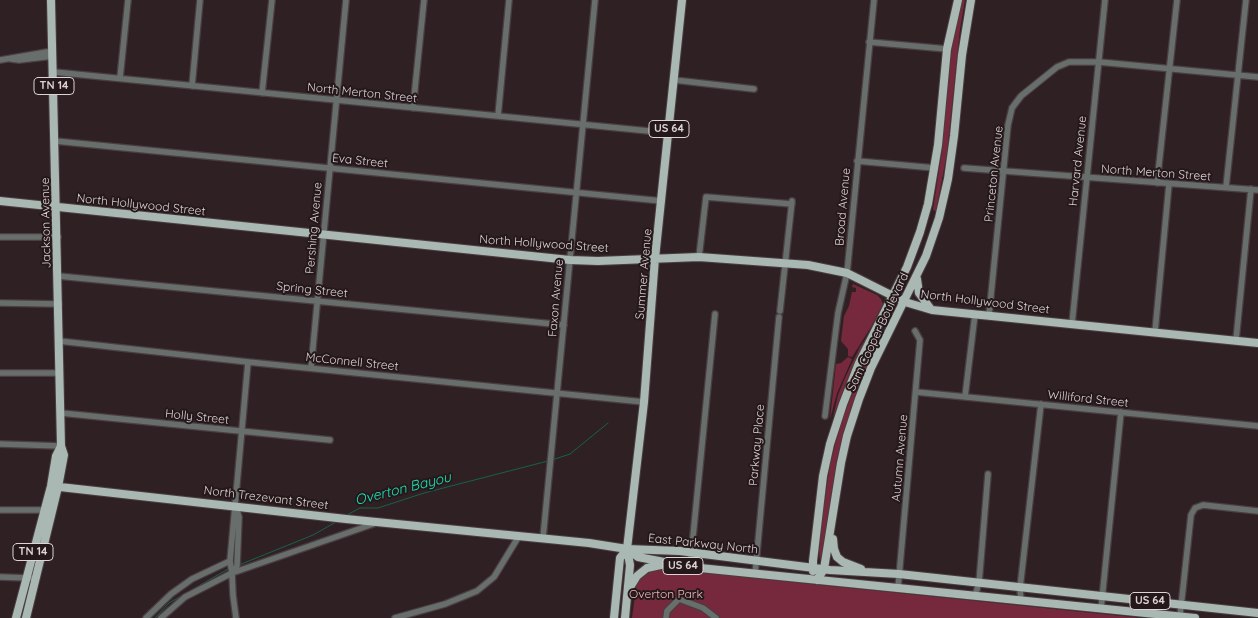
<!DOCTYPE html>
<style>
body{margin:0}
canvas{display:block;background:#2f2123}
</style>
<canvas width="1258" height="618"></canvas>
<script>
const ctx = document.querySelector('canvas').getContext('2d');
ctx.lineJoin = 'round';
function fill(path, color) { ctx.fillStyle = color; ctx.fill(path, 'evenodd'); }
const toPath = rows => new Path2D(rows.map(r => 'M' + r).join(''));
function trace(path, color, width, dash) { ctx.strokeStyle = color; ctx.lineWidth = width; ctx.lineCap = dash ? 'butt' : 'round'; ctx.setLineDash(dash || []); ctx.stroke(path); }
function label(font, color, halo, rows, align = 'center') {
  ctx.font = font + ' Quicksand,sans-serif'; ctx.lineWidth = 4; ctx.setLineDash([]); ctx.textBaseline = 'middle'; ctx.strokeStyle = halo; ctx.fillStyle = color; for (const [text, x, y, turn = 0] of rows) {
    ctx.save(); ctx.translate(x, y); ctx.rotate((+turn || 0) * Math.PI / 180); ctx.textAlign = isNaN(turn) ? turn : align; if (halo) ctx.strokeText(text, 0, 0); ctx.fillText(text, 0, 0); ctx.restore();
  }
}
const green = toPath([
 [962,0,965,0,960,29,947,153,936,211,933,210,942,150,949,71,953,39],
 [853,284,877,295,881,299,883,304,871,327,852,357,848,356,848,349,841,341,844,316,849,306,852,292,856,292,856,288,852,287],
 [872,329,846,386,833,418,838,395,845,378,860,347],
 [848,357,852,359,837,393,830,419,836,364,841,363],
 [866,361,868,362,850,411,837,459,829,510,825,550,820,561,819,551,822,519,830,464,842,419],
 [653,569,695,572,1141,618,632,618,637,581,639,577]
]);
const stream = toPath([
 [552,460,570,454,608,423],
 [345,516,360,508,378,508,424,493,548,461],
 [239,565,313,535,336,522],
 [155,618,169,603,228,569]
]);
const minor = toPath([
 [869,42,947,49],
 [11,59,19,60,53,56],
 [0,60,53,51],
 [54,72,669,133],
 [120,78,128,0],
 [674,80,754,89],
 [192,86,200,0],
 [262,93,272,0],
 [413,108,424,0],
 [498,116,509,0],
 [55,141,662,201],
 [857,161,935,168],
 [964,168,1258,190],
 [1157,183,1177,0],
 [1226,187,1246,0],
 [0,237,58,237],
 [699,257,706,197,792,204],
 [58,276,564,325],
 [0,303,59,304],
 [780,311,792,201],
 [989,315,1008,125,1012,108,1021,96,1057,67,1069,62,1099,62,1258,77],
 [1072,324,1105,0],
 [1155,332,1169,184],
 [1236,340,1251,189],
 [59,341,248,362,644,402],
 [311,368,346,0],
 [0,373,60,373],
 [916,392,1258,426],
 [965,397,975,314],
 [61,413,330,440],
 [825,416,838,313,847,273,874,0],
 [0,444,61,446],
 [0,510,47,510],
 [543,538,595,0],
 [690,567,715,314],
 [232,573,237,566,239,517,236,507],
 [755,574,779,317],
 [0,577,30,578],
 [898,588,920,340,915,331],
 [975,596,979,583,988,474],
 [1021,601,1020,588,1041,404],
 [1101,609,1121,412],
 [1180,616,1191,515,1195,508,1203,505,1258,511],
 [146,618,171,594,192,579,230,561],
 [161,618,185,597,232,573,376,523],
 [236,618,233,595,232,573,230,561,248,362],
 [395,618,445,604,477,591,494,577,519,536],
 [666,618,667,611,679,599,703,608,716,618]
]);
const major = toPath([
 [0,201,570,260,598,261,699,257,808,265,847,273,905,302,932,310,1258,343],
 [917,279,919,293,930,308],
 [51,486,346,519,589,543,627,549,680,551,830,570,899,574,1258,613],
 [833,539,834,549,837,557,843,562,861,569],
 [627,549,638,557,690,567,1195,618],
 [813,571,813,561,823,476,830,444,843,404,859,363,907,267,920,232,928,204,938,145,947,49,958,0],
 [817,580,824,569,841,463,847,436,859,399,871,368,926,256,939,218,948,179,954,136,962,55,971,0],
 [629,589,637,576,647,568,665,564],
 [16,618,51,486,56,456,61,446],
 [26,618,58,487,64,455,61,446,51,0],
 [614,618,620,558,627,549],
 [625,618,630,565,627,549,644,402,655,258,682,0]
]);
const shields = [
 [54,86,40],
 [669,129,40],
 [33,552,40],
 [683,566,40],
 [1150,601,40]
];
const shieldNames = [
 ["TN 14",54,86],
 ["US 64",669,129],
 ["TN 14",33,552],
 ["US 64",683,566],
 ["US 64",1150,601]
];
const streetNames = [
 ["North Merton Street",362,93,6],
 ["Eva Street",360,161,6],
 ["Harvard Avenue",1078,161,-84],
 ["North Merton Street",1156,173,4],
 ["Princeton Avenue",994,174,-84],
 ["North Hollywood Street",141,205,6],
 ["Broad Avenue",843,207,-85],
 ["Jackson Avenue",46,223,-91],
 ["Pershing Avenue",314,228,-85],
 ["North Hollywood Street",544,244,4],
 ["Summer Avenue",644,274,-85],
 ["Spring Street",312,290,6],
 ["Faxon Avenue",556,298,-85],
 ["North Hollywood Street",985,302,7],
 ["Sam Cooper Boulevard",878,332,-65],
 ["McConnell Street",352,362,6],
 ["Williford Street",1088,399,6],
 ["Holly Street",197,417,6],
 ["Parkway Place",757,445,-85],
 ["Autumn Avenue",900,458,-85],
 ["North Trezevant Street",266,498,7],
 ["East Parkway North",703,544,6]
];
const parkNames = [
 ["Overton Park",666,594]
];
const waterNames = [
 ["Overton Bayou",403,489,-14]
];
fill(green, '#76293c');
trace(stream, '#17604d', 1);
trace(minor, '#4b3e40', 8);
trace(major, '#4b3e40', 10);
trace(minor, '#676e6c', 5.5);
trace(major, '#a9b8b2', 8);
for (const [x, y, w] of shields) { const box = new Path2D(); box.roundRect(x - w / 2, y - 8.5, w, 17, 4); ctx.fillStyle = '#25181a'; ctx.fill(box); trace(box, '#ded4d6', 1); }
label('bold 11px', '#ded4d6', null, shieldNames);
label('12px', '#ded4d6', '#25181a', streetNames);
label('12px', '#f0b9c1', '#25181a', parkNames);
label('italic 14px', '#17e6b8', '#25181a', waterNames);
</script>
